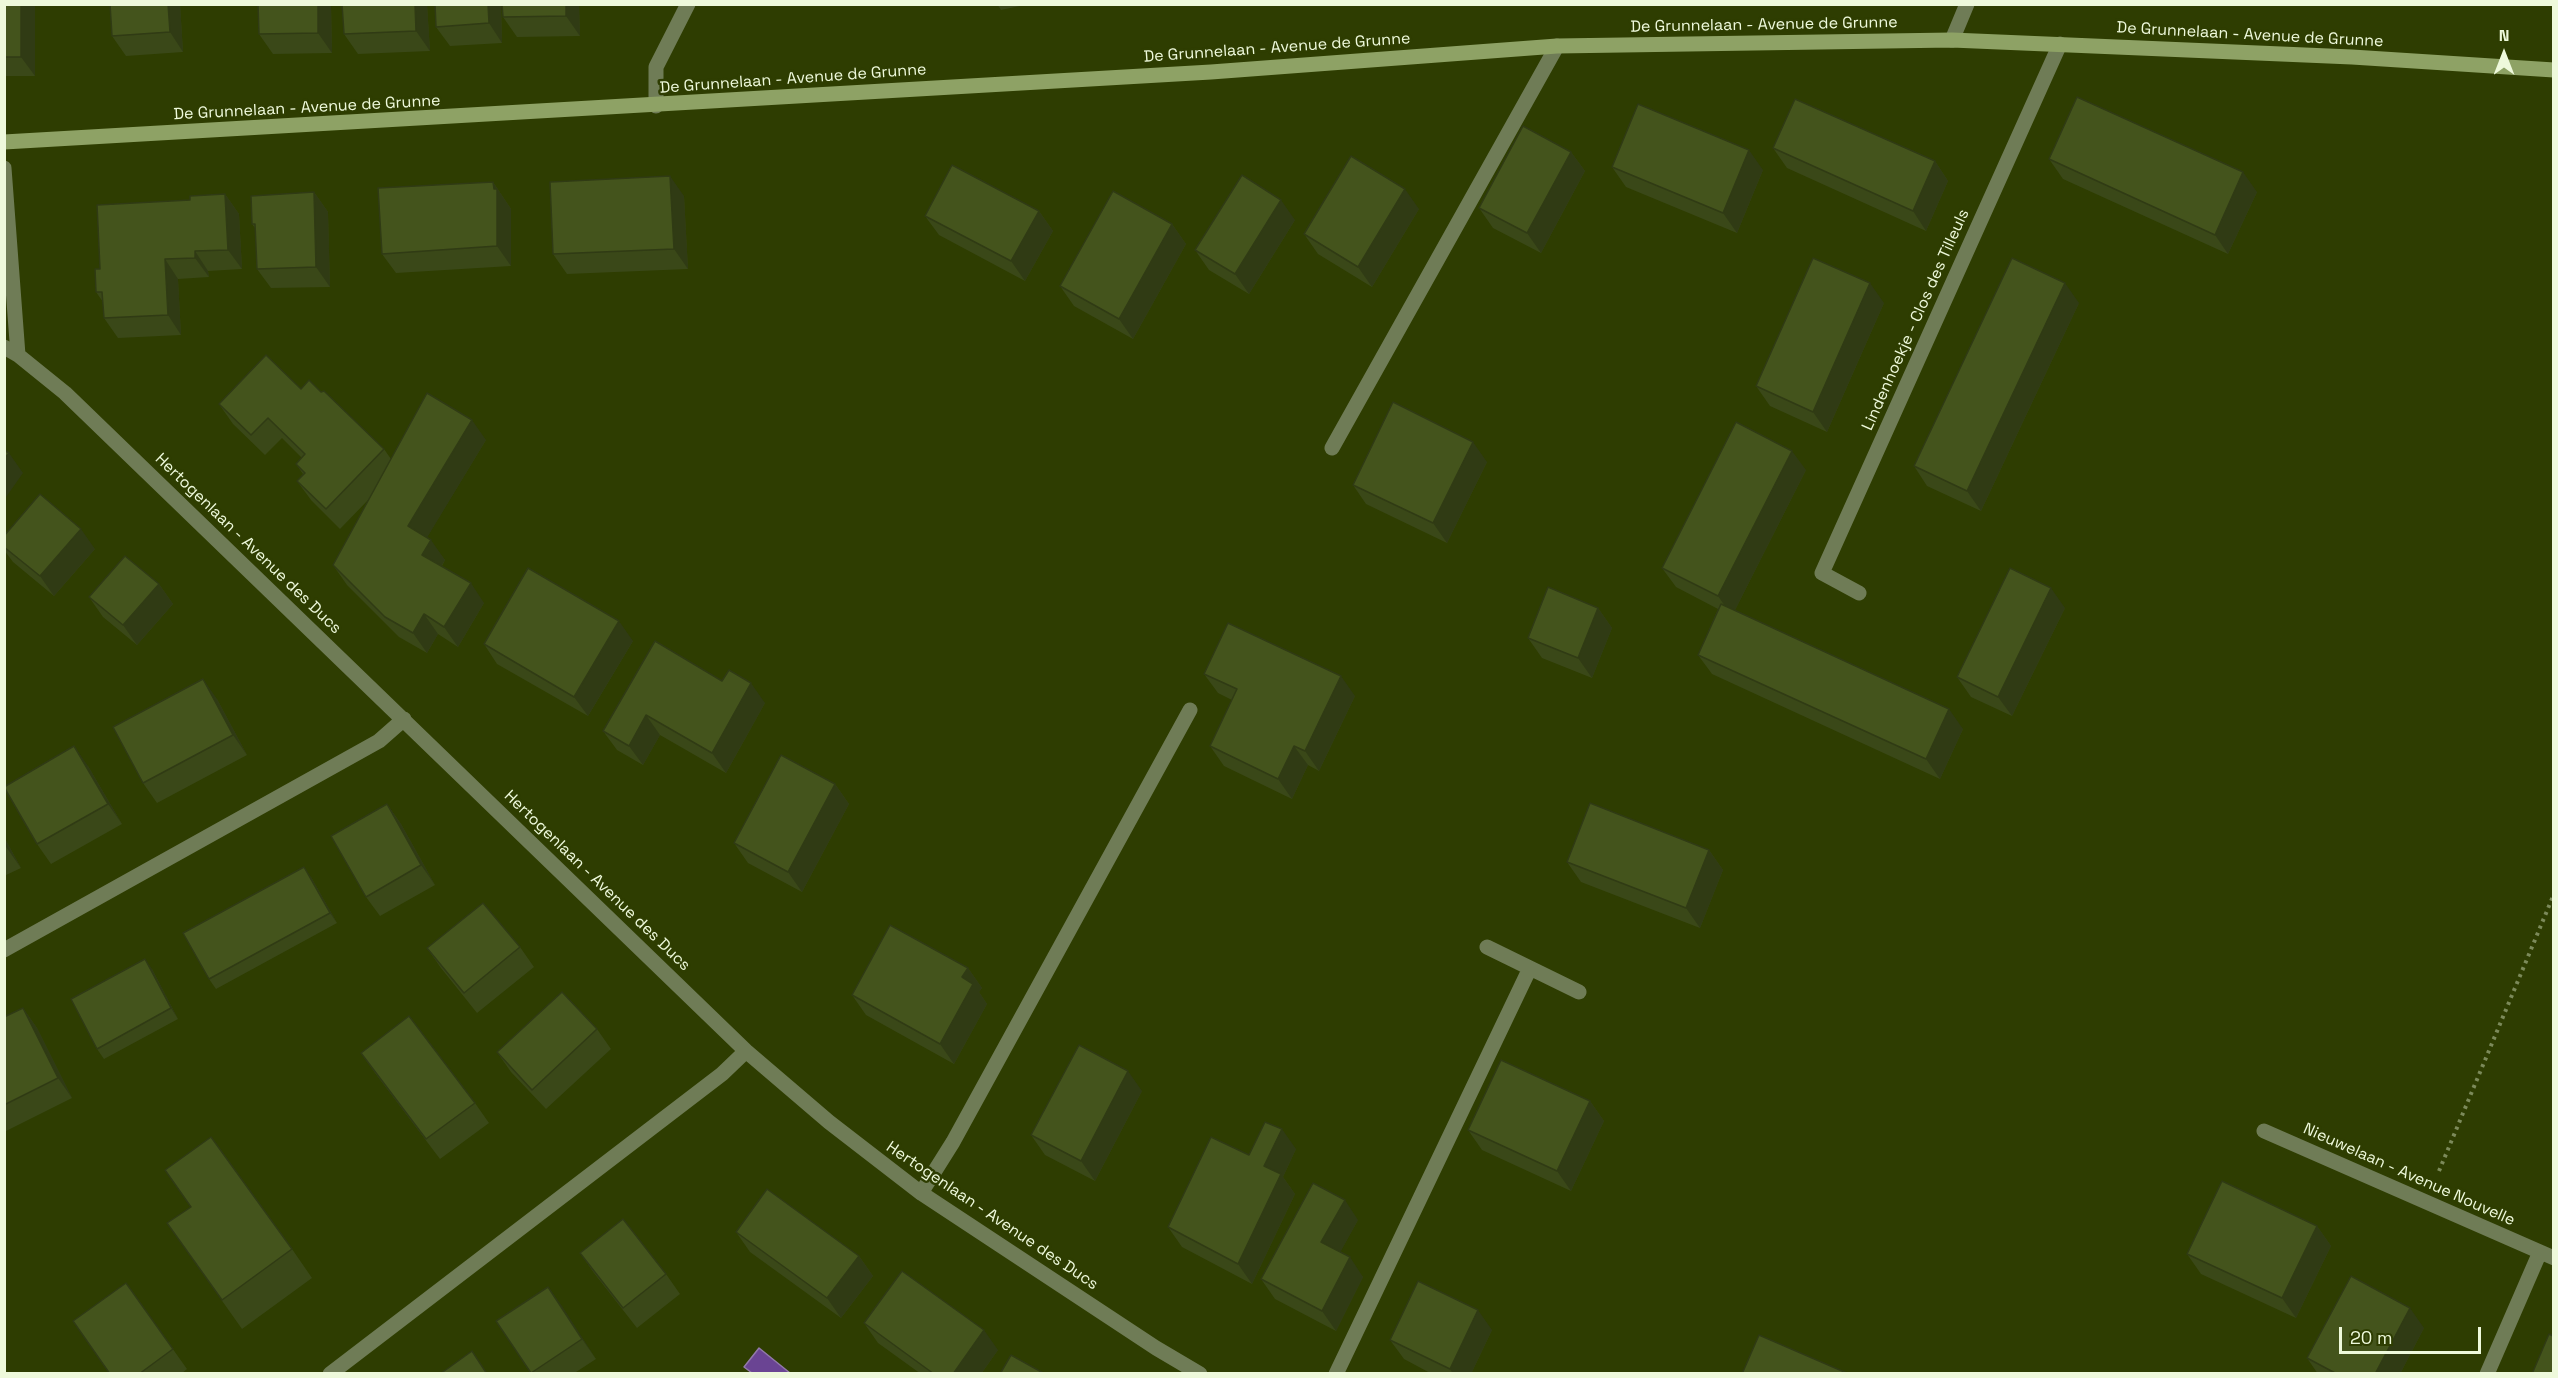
<!DOCTYPE html>
<style>
body{margin:0}
#map{position:relative;width:2558px;height:1378px;overflow:hidden;background:#2e3d01;font-family:"Space Grotesk",sans-serif}
canvas{display:block}
.frame{position:absolute;inset:0;border:6px solid #eef9db;pointer-events:none}
.north{position:absolute;left:2474px;top:24px;width:60px;height:60px;-webkit-text-stroke:4px #2e3d01;paint-order:stroke;rotate:0deg;font-size:16px;font-weight:700;line-height:24px;text-align:center;color:#eef9db}
.north::after{content:'';display:block;margin:auto;width:21px;height:27px;background:#eef9db;clip-path:polygon(50% 0,100% 100%,50% 72%,0 100%)}
.scale{position:absolute;left:2339px;top:1327px;width:142px;height:27px;box-sizing:border-box;border:3px solid #eef9db;border-top:0;padding-left:8px;font-size:18px;line-height:21px;white-space:nowrap;color:#eef9db;-webkit-text-stroke:4px #2e3d01;paint-order:stroke}
</style>
<div id="map">
<canvas width="2558" height="1378"></canvas>
<div class="frame"></div>
<div class="north">N</div>
<div class="scale">20 m</div>
</div>
<script>
const ctx = document.querySelector('canvas').getContext('2d');
ctx.lineJoin = 'round';
function fill(path, color) { ctx.fillStyle = color; ctx.fill(path, 'evenodd'); }
const toPath = rows => new Path2D(rows.map(r => 'M' + r).join(''));
function trace(path, color, width, dash) { ctx.strokeStyle = color; ctx.lineWidth = width; ctx.lineCap = dash ? 'butt' : 'round'; ctx.setLineDash(dash || []); ctx.stroke(path); }
function label(font, color, halo, rows, align = 'center') {
  ctx.font = font + ' "Space Grotesk",sans-serif'; ctx.lineWidth = 5; ctx.setLineDash([]); ctx.textBaseline = 'middle'; ctx.strokeStyle = halo; ctx.fillStyle = color; for (const [text, x, y, turn = 0] of rows) {
    ctx.save(); ctx.translate(x, y); ctx.rotate((+turn || 0) * Math.PI / 180); ctx.textAlign = isNaN(turn) ? turn : align; if (halo) ctx.strokeText(text, 0, 0); ctx.fillText(text, 0, 0); ctx.restore();
  }
}
const water = toPath([
 [759,1348,790,1373,752,1373,744,1367,759,1348]
]);
const path = toPath([
 [2439,1171,2554,894]
]);
const lane = toPath([
 [1332,448,1557,46],
 [1487,947,1579,992],
 [921,1193,953,1142,1190,710],
 [1336,1374,1530,968]
]);
const street = toPath([
 [1952,40,1967,4],
 [656,106,656,67,688,4],
 [4,168,18,355],
 [4,347,18,355,65,393,746,1051,829,1122,921,1193,1156,1348,1200,1374],
 [1859,593,1822,573,2060,44],
 [4,950,379,741,404,719],
 [2264,1131,2554,1258],
 [330,1374,722,1074,746,1051],
 [2487,1374,2540,1252]
]);
const secondary = toPath([
 [4,142,1211,72,1557,46,1952,40,2352,57,2554,70]
]);
const wall = toPath([
 [4,4,35,4,35,76,4,76],
 [180,4,183,52,126,56,112,36],
 [331,4,332,53,273,54,259,34],
 [342,4,427,4,430,51,358,54,344,34],
 [501,4,502,43,450,46,436,27],
 [502,4,579,4,580,36,517,37,503,17],
 [997,4,1029,4,1001,10],
 [1773,148,1935,161,1948,181,1926,231,1787,168],
 [1571,152,1585,171,1541,253,1493,228,1479,208],
 [2049,159,2257,192,2228,254,2063,179],
 [1612,167,1763,170,1737,233,1626,187],
 [493,182,511,209,511,266,396,273,382,254],
 [314,192,328,212,330,287,271,288,257,269,255,228,252,224],
 [225,194,239,214,242,269,208,271,209,277,178,279,181,335,118,338,104,318,103,302,96,292,100,269,190,200],
 [684,196,688,269,567,274,553,254],
 [1419,209,1372,287,1318,254,1304,234],
 [1039,211,1053,231,1025,281,939,235,925,216],
 [1295,220,1249,294,1209,270,1195,250],
 [1172,224,1186,244,1133,339,1074,306,1060,286],
 [1884,303,1827,432,1770,406,1756,386],
 [2079,303,1981,511,1927,486,1914,466],
 [301,389,321,392,384,449,391,459,486,440,427,537,445,560,442,566,484,603,458,647,438,634,427,653,399,637,347,585,333,565,370,498,340,529,311,500,297,481,303,474,296,464,302,458,282,438,265,455,233,424,219,404],
 [1487,462,1447,543,1366,504,1353,485],
 [1806,470,1735,610,1963,729,1940,779,1712,674,1698,655,1718,609,1676,587,1662,568],
 [4,536,95,549,54,596,13,562,4,550],
 [159,584,173,604,137,645,103,617,89,597],
 [1598,608,1612,628,1592,678,1542,658,1528,638],
 [2065,608,2012,716,1971,697,1957,677],
 [633,641,588,716,497,664,484,644],
 [1204,674,1355,696,1319,771,1308,765,1292,799,1224,766,1210,746,1232,700,1218,693],
 [722,681,765,703,726,773,660,735,643,765,617,750,603,731],
 [217,699,247,755,157,803,143,783],
 [88,766,122,824,51,864,37,844],
 [835,784,849,804,802,892,748,863,734,843],
 [387,804,401,824,435,885,380,916,366,897],
 [4,837,21,868,4,876],
 [1709,850,1723,870,1700,928,1581,882,1567,862],
 [311,877,337,923,216,989,209,979],
 [520,947,534,967,477,1013,441,968,427,948],
 [968,968,982,988,979,992,987,1004,954,1064,866,1015,852,995],
 [152,969,178,1019,104,1059,97,1049],
 [23,1008,37,1028,72,1098,4,1132,4,1017],
 [597,1029,611,1049,546,1109,511,1072,497,1052],
 [361,1053,475,1103,489,1123,440,1159,375,1073],
 [1142,1091,1095,1181,1045,1155,1031,1135],
 [1590,1101,1604,1121,1571,1191,1482,1150,1468,1130],
 [1296,1149,1283,1177,1295,1194,1252,1284,1182,1247,1168,1227,1249,1155],
 [191,1207,292,1249,312,1278,242,1329,167,1223],
 [1358,1220,1340,1252,1363,1277,1336,1331,1275,1299,1261,1279],
 [2317,1226,2331,1246,2296,1318,2201,1274,2187,1254],
 [736,1232,859,1256,873,1276,841,1318,750,1252],
 [580,1253,666,1274,680,1294,637,1328,594,1273],
 [126,1283,187,1369,181,1374,110,1374],
 [548,1287,596,1359,573,1374,531,1374,496,1321],
 [864,1323,998,1350,981,1374,921,1374,878,1343],
 [2424,1328,2400,1374,2318,1374,2307,1358],
 [1492,1330,1471,1374,1432,1374,1404,1359,1390,1340]
]);
const shadedWall = toPath([
 [21,4,35,4,35,76,21,57],
 [168,4,180,4,183,52,170,32],
 [318,4,331,4,332,53,318,33],
 [415,4,427,4,430,51,416,31],
 [488,4,501,4,502,43,489,23],
 [566,4,579,4,580,36,566,16],
 [1749,150,1763,170,1737,233,1723,213],
 [1571,152,1585,171,1541,253,1527,233],
 [1935,161,1948,181,1926,231,1913,211],
 [2243,172,2257,192,2228,254,2215,235],
 [670,176,684,196,688,269,674,249],
 [493,182,511,209,511,266,497,246],
 [1405,189,1419,209,1372,287,1358,267],
 [314,192,328,212,330,287,316,267],
 [225,194,239,214,242,269,228,250],
 [1281,200,1295,220,1249,294,1235,274],
 [1039,211,1053,231,1025,281,1011,261],
 [1172,224,1186,244,1133,339,1119,319],
 [195,251,208,271,209,277,195,258],
 [165,259,178,279,181,335,168,315],
 [1870,283,1884,303,1827,432,1813,412],
 [2065,283,2079,303,1981,511,1967,491],
 [472,420,486,440,422,546,408,526],
 [1473,442,1487,462,1447,543,1433,523],
 [1792,451,1806,470,1732,616,1718,596],
 [9,453,23,473,4,500,4,459],
 [81,529,95,549,54,596,40,576],
 [431,540,445,560,436,575,422,555],
 [471,583,484,603,458,647,444,627],
 [159,584,173,604,137,645,123,625],
 [2051,588,2065,608,2012,716,1998,697],
 [1598,608,1612,628,1592,678,1578,658],
 [424,614,438,634,427,653,413,633],
 [619,621,633,641,588,716,574,697],
 [1341,676,1355,696,1319,771,1305,751],
 [203,679,217,699,247,755,233,735],
 [751,683,765,703,726,773,712,753],
 [1949,709,1963,729,1940,779,1926,759],
 [646,715,660,735,643,765,629,746],
 [74,746,88,766,122,824,108,804],
 [1294,746,1308,765,1292,799,1278,779],
 [835,784,849,804,802,892,788,872],
 [387,804,401,824,435,885,421,865],
 [4,837,21,868,4,844],
 [1709,850,1723,870,1700,928,1686,908],
 [304,867,311,877,337,923,330,913],
 [145,959,152,969,178,1019,171,1008],
 [968,968,982,988,979,992,987,1004,954,1064,940,1044,962,977],
 [23,1008,37,1028,72,1098,58,1078],
 [1128,1071,1142,1091,1095,1181,1081,1161],
 [1590,1101,1604,1121,1571,1191,1557,1171],
 [1282,1129,1296,1149,1283,1177,1295,1194,1252,1284,1238,1264,1264,1166],
 [1345,1200,1358,1220,1335,1262,1321,1242],
 [2317,1226,2331,1246,2296,1318,2282,1298],
 [859,1256,873,1276,841,1318,827,1298],
 [1350,1257,1363,1277,1336,1331,1322,1311],
 [548,1287,562,1306,596,1359,582,1339],
 [2410,1308,2424,1328,2400,1374,2375,1374],
 [1478,1310,1492,1330,1471,1374,1453,1374,1450,1369],
 [984,1330,998,1350,981,1374,953,1374]
]);
const building = toPath([
 [4,4,21,4,21,57,4,57,4,4],
 [110,4,168,4,170,32,112,36,110,4],
 [258,4,318,4,318,33,259,34,258,4],
 [342,4,415,4,416,31,344,34,342,4],
 [435,4,488,4,489,23,436,27,435,4],
 [502,4,566,4,566,16,503,17,502,4],
 [2077,97,2243,172,2215,235,2049,159,2077,97],
 [1795,99,1935,161,1913,211,1773,148,1795,99],
 [1638,104,1749,150,1723,213,1612,167,1638,104],
 [1523,126,1571,152,1527,233,1479,208,1523,126],
 [1351,156,1405,189,1358,267,1304,234,1351,156],
 [952,165,1039,211,1011,261,925,216,952,165],
 [1242,175,1281,200,1235,274,1195,250,1242,175],
 [670,176,674,249,553,254,550,182,670,176],
 [493,182,494,189,497,189,497,246,382,254,378,188,493,182],
 [1113,191,1172,224,1119,319,1060,286,1113,191],
 [314,192,316,267,257,269,255,224,252,224,251,196,314,192],
 [225,194,228,250,195,251,195,258,165,259,168,315,104,318,102,292,96,292,95,269,100,269,97,205,190,200,190,196,225,194],
 [1813,258,1870,283,1813,412,1756,386,1813,258],
 [2012,258,2065,283,1967,491,1914,466,2012,258],
 [266,355,301,389,309,380,321,392,324,391,384,449,326,509,297,481,305,473,296,464,305,454,268,418,251,435,219,404,266,355],
 [427,393,472,420,408,526,431,540,422,555,471,583,444,627,424,614,413,633,385,617,333,565,427,393],
 [1393,402,1473,442,1433,523,1353,485,1393,402],
 [1736,422,1792,451,1718,596,1662,568,1736,422],
 [4,450,9,453,4,459,4,450],
 [40,494,81,529,40,576,4,547,4,536,40,494],
 [125,556,159,584,123,625,89,597,125,556],
 [528,568,619,621,574,697,484,644,528,568],
 [2010,568,2051,588,1998,697,1957,677,2010,568],
 [1548,587,1598,608,1578,658,1528,638,1548,587],
 [1721,604,1949,709,1926,759,1698,655,1721,604],
 [1228,623,1341,676,1305,751,1294,746,1278,779,1210,746,1237,689,1204,674,1228,623],
 [655,641,722,681,729,670,751,683,712,753,646,715,629,746,603,731,655,641],
 [203,679,233,735,143,783,113,727,203,679],
 [74,746,108,804,37,844,4,787,74,746],
 [781,755,835,784,788,872,734,843,781,755],
 [1590,803,1709,850,1686,908,1567,862,1590,803],
 [387,804,421,865,366,897,331,836,387,804],
 [304,867,330,913,209,979,183,933,304,867],
 [483,903,520,947,464,993,427,948,483,903],
 [890,925,968,968,962,977,973,984,940,1044,852,995,890,925],
 [145,959,171,1008,97,1049,71,999,145,959],
 [562,992,597,1029,532,1090,497,1052,562,992],
 [23,1008,58,1078,4,1105,4,1017,23,1008],
 [409,1016,475,1103,426,1139,361,1053,409,1016],
 [1079,1045,1128,1071,1081,1161,1031,1135,1079,1045],
 [1501,1060,1590,1101,1557,1171,1468,1130,1501,1060],
 [1265,1122,1282,1129,1264,1166,1281,1174,1238,1264,1168,1227,1211,1137,1249,1155,1265,1122],
 [211,1137,292,1249,222,1300,167,1223,191,1207,165,1170,211,1137],
 [2222,1181,2317,1226,2282,1298,2187,1254,2222,1181],
 [1313,1183,1345,1200,1321,1242,1350,1257,1322,1311,1261,1279,1313,1183],
 [767,1189,859,1256,827,1298,736,1232,767,1189],
 [623,1219,666,1274,623,1308,580,1253,623,1219],
 [902,1271,984,1330,953,1374,934,1374,864,1323,902,1271],
 [2351,1276,2410,1308,2375,1374,2337,1374,2307,1358,2351,1276],
 [1418,1281,1478,1310,1450,1369,1390,1340,1418,1281],
 [126,1283,173,1349,139,1374,110,1374,73,1321,126,1283],
 [548,1287,582,1339,531,1373,496,1321,548,1287],
 [2549,1334,2553,1336,2553,1374,2532,1374,2549,1334],
 [1759,1335,1849,1374,1742,1374,1759,1335],
 [472,1351,487,1374,440,1374,472,1351],
 [1011,1355,1045,1374,1000,1374,1011,1355]
]);
const streetNames = [
 ["De Grunnelaan - Avenue de Grunne",1764,25,-1],
 ["De Grunnelaan - Avenue de Grunne",2250,35,3],
 ["De Grunnelaan - Avenue de Grunne",1277,48,-4],
 ["De Grunnelaan - Avenue de Grunne",793,79,-4],
 ["De Grunnelaan - Avenue de Grunne",307,108,-3],
 ["Lindenhoekje - Clos des Tilleuls",1916,320,-66],
 ["Hertogenlaan - Avenue des Ducs",248,544,44],
 ["Hertogenlaan - Avenue des Ducs",597,881,44],
 ["Nieuwelaan - Avenue Nouvelle",2409,1175,24],
 ["Hertogenlaan - Avenue des Ducs",992,1216,34]
];
fill(water, '#6a4493');
trace(water, '#927aa9', 1.5);
trace(path, '#7c8a5a', 4, [3, 4.5]);
trace(lane, '#6f7c56', 15);
trace(street, '#6f7c56', 15);
trace(secondary, '#8ea265', 15);
fill(wall, '#3a4818');
fill(shadedWall, '#303b14');
fill(building, '#44541c');
trace(building, '#303b14', 1.5);
label('16px', '#eef9db', '#2e3d01', streetNames);
</script>
